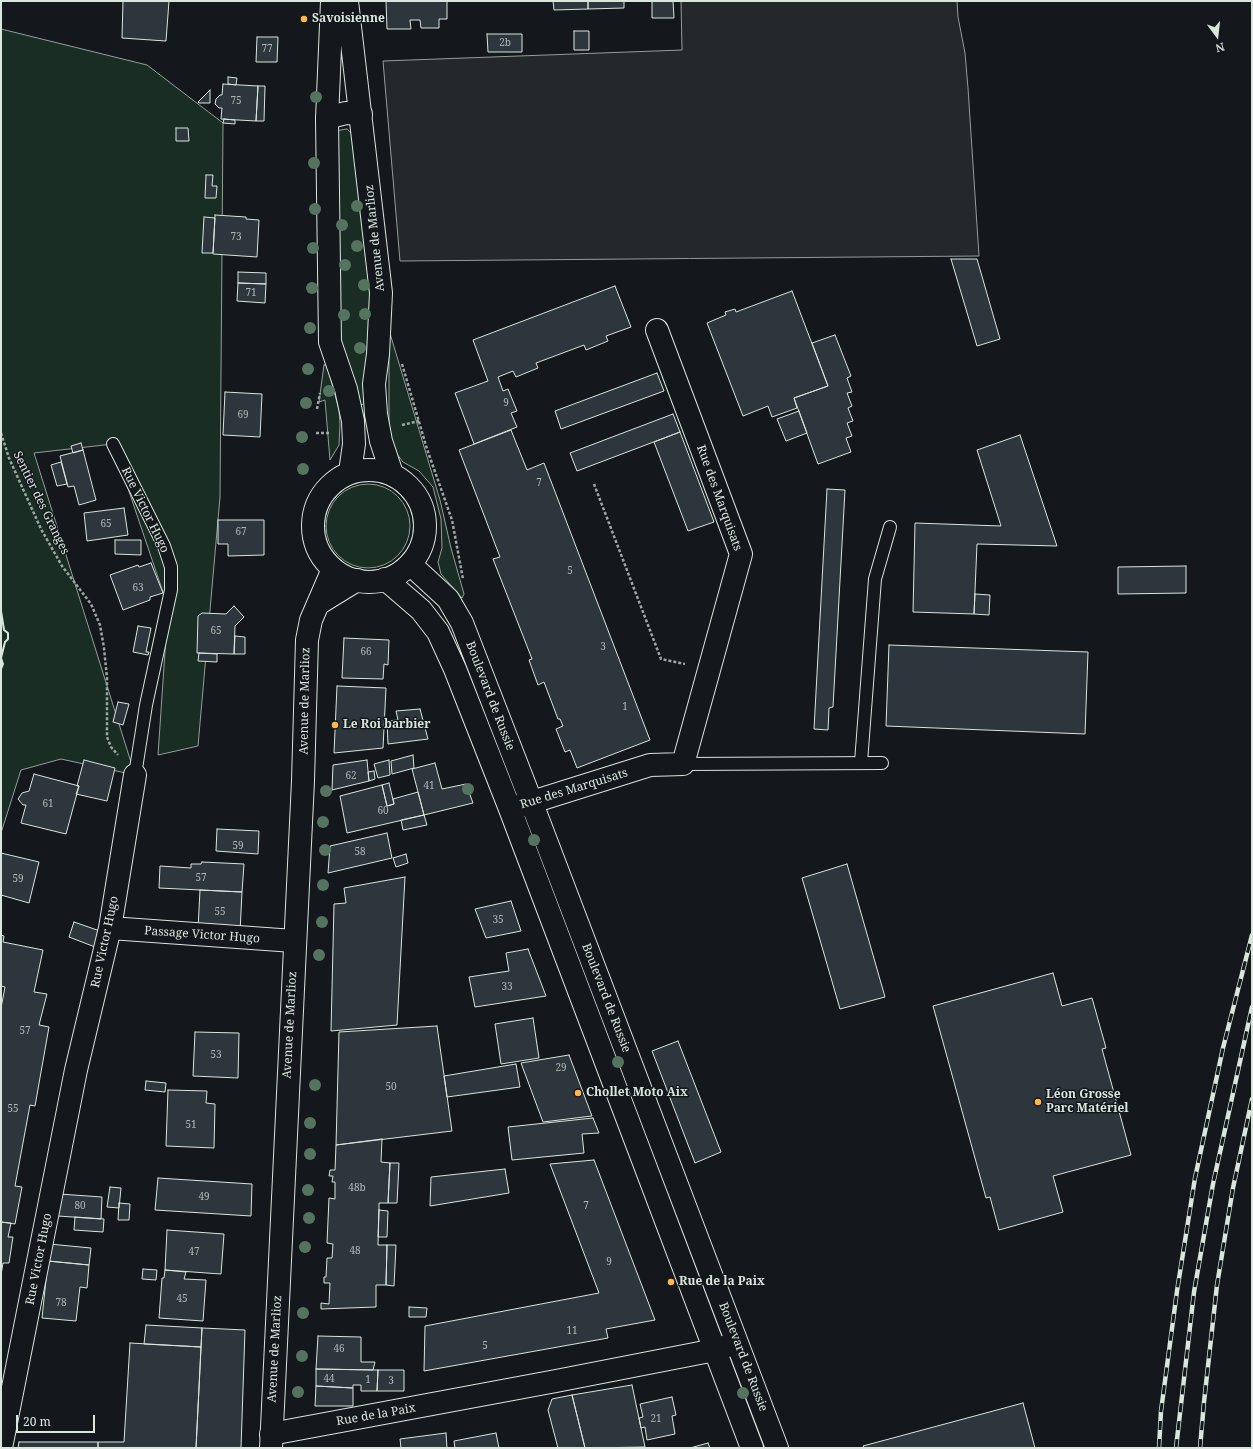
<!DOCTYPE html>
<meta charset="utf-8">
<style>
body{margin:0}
#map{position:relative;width:1253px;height:1449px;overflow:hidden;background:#14181c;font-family:"Noto Serif",serif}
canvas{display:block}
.frame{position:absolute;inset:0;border:2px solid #d8e6dc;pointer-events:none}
.north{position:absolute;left:1197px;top:16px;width:40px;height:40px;-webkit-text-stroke:3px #14181c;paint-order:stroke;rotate:165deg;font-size:11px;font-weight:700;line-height:16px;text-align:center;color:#d8e6dc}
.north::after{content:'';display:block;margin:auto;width:14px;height:18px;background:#d8e6dc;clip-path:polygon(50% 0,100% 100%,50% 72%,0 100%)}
.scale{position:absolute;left:16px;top:1415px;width:79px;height:18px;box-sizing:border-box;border:2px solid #d8e6dc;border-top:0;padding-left:5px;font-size:12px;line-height:14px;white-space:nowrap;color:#d8e6dc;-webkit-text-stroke:3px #14181c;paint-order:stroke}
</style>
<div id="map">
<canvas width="1253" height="1449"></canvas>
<div class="frame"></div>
<div class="north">N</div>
<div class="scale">20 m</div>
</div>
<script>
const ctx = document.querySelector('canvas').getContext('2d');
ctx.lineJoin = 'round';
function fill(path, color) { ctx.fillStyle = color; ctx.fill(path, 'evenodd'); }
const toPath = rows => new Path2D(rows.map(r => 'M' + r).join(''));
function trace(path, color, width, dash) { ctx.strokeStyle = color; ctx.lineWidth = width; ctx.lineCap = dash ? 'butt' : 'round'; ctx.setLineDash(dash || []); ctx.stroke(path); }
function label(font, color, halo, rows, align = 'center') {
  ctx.font = font + ' "Noto Serif",serif'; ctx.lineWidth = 3; ctx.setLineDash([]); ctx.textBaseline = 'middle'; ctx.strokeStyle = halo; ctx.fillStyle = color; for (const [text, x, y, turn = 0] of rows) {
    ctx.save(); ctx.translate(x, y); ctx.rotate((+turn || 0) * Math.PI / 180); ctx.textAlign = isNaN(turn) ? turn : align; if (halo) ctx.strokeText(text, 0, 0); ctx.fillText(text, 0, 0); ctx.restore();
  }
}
const green = toPath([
 [1,29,147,65,223,123,220,497,198,746,158,755,168,607,113,444,34,453,135,775,61,759,21,770,1,833,1,29],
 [347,129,356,138,373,287,366,403,358,406,336,338,335,131,347,129],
 [389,330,440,500,451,548,464,594,462,598,441,574,438,562,442,548,441,519,433,487,419,471,403,462,393,449,389,435,389,330],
 [324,365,327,365,339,410,340,424,339,445,330,460,325,400,319,402,324,365],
 '326 526a42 42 0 1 1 84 0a42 42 0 1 1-84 0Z'
]);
const parking = toPath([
 [681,1,957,1,958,17,965,53,968,88,979,256,400,261,383,61,682,50,681,1]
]);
const building = toPath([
 [123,1,169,1,166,41,122,38,123,1],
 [386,1,447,1,447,19,439,19,439,28,421,28,420,20,410,20,411,29,387,29,386,1],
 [553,1,588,1,588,9,554,10,553,1],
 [588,1,624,1,624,8,588,9,588,1],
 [652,1,673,1,674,18,652,18,652,1],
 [574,31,589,31,589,50,574,50,574,31],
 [487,34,522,34,522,52,488,52,487,34],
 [257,37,278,37,277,62,256,62,257,37],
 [228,77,237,78,236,85,228,84,228,77],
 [223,84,258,86,256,121,221,119,222,108,219,108,215,104,216,99,220,95,222,95,223,84],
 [258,86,265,86,264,121,256,121,258,86],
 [210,90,210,103,199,103,198,102,210,90],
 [224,119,235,120,235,124,223,123,224,119],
 [176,128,188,128,189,141,176,141,176,128],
 [206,175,213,175,212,186,217,186,216,198,205,198,206,175],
 [215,215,246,217,246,219,259,220,257,257,213,254,215,215],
 [204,217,215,218,213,253,202,253,204,217],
 [951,259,977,259,1000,339,977,346,951,259],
 [238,272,266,273,266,284,238,283,238,272],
 [238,283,266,284,265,303,237,301,238,283],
 [615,286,631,327,606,336,608,341,586,350,584,345,536,363,538,368,516,377,513,371,498,377,503,391,508,389,517,411,511,413,517,427,474,444,455,393,488,381,473,340,615,286],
 [792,291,828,386,794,398,797,408,772,417,768,406,743,416,707,323,726,315,725,312,735,309,736,312,792,291],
 [835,335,851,376,847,378,852,392,847,393,852,406,848,408,853,421,847,423,852,436,846,438,851,452,818,464,794,398,828,386,812,343,835,335],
 [657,373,664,391,561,429,555,411,657,373],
 [225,392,262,394,260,437,223,435,225,392],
 [799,411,807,433,786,441,777,419,799,411],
 [673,414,680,432,577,471,570,453,673,414],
 [511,430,527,470,544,463,650,740,577,768,570,750,565,752,556,729,563,726,560,719,558,719,544,682,538,685,529,660,532,659,493,559,500,557,459,450,511,430],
 [680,432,714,522,688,531,654,442,680,432],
 [1020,435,1057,546,977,544,974,614,913,612,915,523,1001,526,977,450,1020,435],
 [81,443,83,450,73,453,71,446,81,443],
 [83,450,96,500,79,505,74,486,68,487,60,456,83,450],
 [61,462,67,484,57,486,51,465,61,462],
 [827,489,845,490,833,707,829,708,828,730,814,729,827,489],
 [124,508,128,535,87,541,84,513,124,508],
 [218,520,264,520,264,555,228,556,228,544,218,544,218,520],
 [115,540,141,540,141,555,115,554,115,540],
 [151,563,163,593,150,597,150,600,123,610,110,575,138,565,139,567,151,563],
 [1186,566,1186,593,1118,594,1118,567,1186,566],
 [975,594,990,595,989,615,974,614,975,594],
 [234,606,244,617,235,626,234,654,197,653,198,616,202,613,226,614,234,606],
 [138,626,151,628,146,652,149,652,148,655,133,652,138,626],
 [235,636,245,637,245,654,234,654,235,636],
 [344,638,389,640,388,665,384,664,383,679,342,678,344,638],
 [889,645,1088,652,1085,734,886,726,889,645],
 [199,653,217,654,217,662,198,661,199,653],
 [337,686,386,688,383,748,334,753,337,686],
 [118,702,129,704,123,725,113,722,118,702],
 [420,709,428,739,388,744,387,721,398,720,396,711,420,709],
 [413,755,414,768,392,774,391,761,413,755],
 [84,760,115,768,107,801,76,794,79,786,77,786,84,760],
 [367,760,369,781,332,790,333,765,367,760],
 [389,760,390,775,378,778,374,764,389,760],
 [435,763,442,789,466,784,473,803,424,815,412,769,435,763],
 [374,771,375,779,369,781,368,772,374,771],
 [34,774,79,786,66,834,21,823,26,805,23,805,18,799,22,793,29,791,34,774],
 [389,783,394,804,387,806,382,785,389,783],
 [382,785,387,806,394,804,393,799,418,792,424,815,347,833,340,796,382,785],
 [424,815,427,825,403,830,401,820,424,815],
 [217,829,259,831,258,854,216,851,217,829],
 [387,833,392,858,328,873,330,846,387,833],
 [1,853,39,862,29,903,1,895,1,853],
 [406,854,408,863,396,867,393,858,406,854],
 [202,862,244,864,242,892,159,888,160,866,191,868,191,864,201,864,202,862],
 [847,864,885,997,840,1009,802,878,847,864],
 [405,877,397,1025,331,1031,334,904,346,903,344,888,405,877],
 [200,890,242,892,240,932,198,929,200,890],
 [511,901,521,931,486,938,475,909,511,901],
 [74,922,100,931,95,947,69,937,74,922],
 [1,935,4,936,3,942,43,950,34,992,47,994,39,1025,49,1027,35,1106,30,1105,15,1186,22,1187,15,1224,1,1222,1,1008,5,987,1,986,1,935],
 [528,949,546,996,475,1007,469,977,509,971,506,953,528,949],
 [1053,973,1062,1006,1092,998,1106,1048,1102,1049,1131,1155,1053,1176,1063,1212,999,1230,990,1197,986,1198,933,1006,1053,973],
 [533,1018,539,1058,501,1064,495,1024,533,1018],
 [437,1026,452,1131,336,1145,339,1032,437,1026],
 [195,1032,239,1033,238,1078,193,1076,195,1032],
 [678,1041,721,1152,695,1163,652,1051,678,1041],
 [569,1055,592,1116,543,1122,521,1063,569,1055],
 [516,1064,520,1087,447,1097,444,1076,516,1064],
 [146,1081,166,1083,165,1092,145,1090,146,1081],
 [168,1090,207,1091,206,1103,215,1104,214,1148,166,1146,168,1090],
 [593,1118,599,1133,582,1134,584,1153,512,1160,508,1127,593,1118],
 [382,1139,381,1162,390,1163,388,1203,379,1203,379,1210,378,1245,387,1245,386,1285,376,1285,376,1307,321,1309,321,1303,329,1304,330,1283,324,1283,324,1277,326,1277,327,1258,332,1258,333,1244,327,1243,329,1198,335,1199,335,1182,332,1182,333,1176,329,1176,330,1170,335,1170,336,1145,382,1139],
 [594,1160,655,1320,606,1329,608,1338,424,1371,425,1326,599,1293,550,1164,594,1160],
 [390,1163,399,1163,397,1203,388,1203,390,1163],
 [505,1169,509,1193,430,1206,431,1177,505,1169],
 [158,1178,252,1184,251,1216,155,1210,158,1178],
 [110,1187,121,1188,119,1208,107,1207,110,1187],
 [59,1194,102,1197,101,1219,58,1216,59,1194],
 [119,1203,130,1204,129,1220,118,1220,119,1203],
 [379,1210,388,1211,387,1237,378,1237,379,1210],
 [75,1217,104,1219,103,1232,74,1230,75,1217],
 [1,1222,11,1223,8,1237,13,1237,9,1263,3,1263,1,1275,1,1222],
 [167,1230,224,1234,221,1274,165,1270,167,1230],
 [49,1244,91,1248,89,1265,48,1261,49,1244],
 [387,1245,396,1245,394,1286,386,1285,387,1245],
 [48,1261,89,1265,87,1288,80,1287,76,1321,42,1318,48,1261],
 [143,1269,157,1270,156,1280,142,1279,143,1269],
 [165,1270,186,1272,184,1279,206,1280,203,1321,159,1318,162,1278,164,1278,165,1270],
 [409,1307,427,1308,426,1317,409,1317,409,1307],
 [146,1325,202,1328,201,1347,144,1344,146,1325],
 [202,1328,245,1330,241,1448,196,1448,202,1328],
 [318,1336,361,1337,361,1362,375,1362,373,1370,316,1369,318,1336],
 [130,1343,201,1347,196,1448,98,1448,98,1442,124,1442,130,1343],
 [316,1369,378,1370,377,1391,361,1391,361,1385,353,1385,353,1388,316,1386,316,1369],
 [378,1370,404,1370,404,1391,377,1391,378,1370],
 [632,1385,645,1447,585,1448,572,1395,632,1385],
 [316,1386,353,1388,353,1406,315,1406,316,1386],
 [572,1395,585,1448,558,1448,548,1410,552,1399,572,1395],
 [672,1397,676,1415,672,1416,675,1434,647,1440,645,1427,641,1428,639,1418,643,1417,640,1404,672,1397],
 [1023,1403,1035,1448,864,1448,863,1446,1023,1403],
 [446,1433,447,1448,401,1448,400,1439,446,1433],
 [496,1433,499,1448,455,1448,454,1441,496,1433],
 [19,1442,98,1442,98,1448,18,1448,19,1442],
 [708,1443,710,1448,690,1448,708,1443]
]);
const path = toPath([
 [402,364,427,449,452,520,463,579],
 [317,409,320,393],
 [402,425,419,421],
 [1,433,9,458,41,529,62,566,91,604,100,625,104,648,107,678,107,737,111,747,118,755],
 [316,433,330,433],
 [594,484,661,659,685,664]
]);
const lane = toPath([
 [113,444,164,546,171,567,171,590,146,705,135,775],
 [861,762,875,579,890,527],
 [683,764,882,763]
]);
const street = toPath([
 [327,119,334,116,346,113,361,114],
 [513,808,650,765,683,764,741,554,657,330],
 [110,928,294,941],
 [271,1434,556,1381,715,1350,733,1344],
 [1,1448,76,1070,110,928,135,775]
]);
const secondary = toPath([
 [318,604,357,580],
 [271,1448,303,781,307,640,311,620,333,569]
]);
const primary = toPath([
 [332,1,327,119,330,342,346,389,353,421,354,444,350,472],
 [347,1,381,293,378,354,374,384,376,414,381,441,392,474],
 '313 526a56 56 0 1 1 112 0a56 56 0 1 1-112 0Z',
 [410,564,448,599,462,623,531,801,777,1448],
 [385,579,421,610,438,632,455,669,510,809,752,1448]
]);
const rail = toPath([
 [1159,1448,1161,1411,1177,1291,1195,1178,1223,1048,1252,935],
 [1176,1448,1194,1292,1213,1184,1252,1007],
 [1200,1448,1204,1402,1217,1285,1233,1188,1252,1099]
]);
const wall = toPath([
 [1,611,4,630,8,633,8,639,5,642,1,658,3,664,1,669]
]);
const trees = [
 [316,97],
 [314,163],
 [357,206],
 [315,209],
 [342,225],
 [357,246],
 [313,248],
 [345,265],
 [364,285],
 [312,288],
 [365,314],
 [344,315],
 [310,328],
 [360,348],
 [308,369],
 [329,391],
 [306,403],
 [302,437],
 [303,469],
 [468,789],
 [326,791],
 [323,822],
 [534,840],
 [325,850],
 [323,885],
 [322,922],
 [319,955],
 [618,1062],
 [315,1085],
 [310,1123],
 [310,1154],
 [308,1190],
 [309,1218],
 [305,1247],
 [303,1313],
 [302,1356],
 [298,1392],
 [743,1393]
];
const markers = [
 [304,19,4,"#ffb74d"],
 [335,725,4,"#ffb74d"],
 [578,1093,4,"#ffb74d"],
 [1038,1102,4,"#ffb74d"],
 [671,1282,4,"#ffb74d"]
];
const numberNames = [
 ["2b",505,43],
 ["77",267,49],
 ["75",236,101],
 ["73",236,237],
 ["71",251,293],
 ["9",506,403],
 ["69",243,415],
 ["7",539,483],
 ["65",106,524],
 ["67",241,532],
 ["5",570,571],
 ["63",138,588],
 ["65",216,631],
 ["3",603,647],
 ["66",366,652],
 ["1",625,707],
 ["62",351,776],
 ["41",429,786],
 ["61",48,804],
 ["60",383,811],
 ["59",238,846],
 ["58",360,852],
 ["57",201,878],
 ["59",18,879],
 ["55",220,912],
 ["35",498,920],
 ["33",507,987],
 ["57",25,1031],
 ["53",216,1055],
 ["29",561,1068],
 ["50",391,1087],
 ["55",13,1109],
 ["51",191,1125],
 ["48b",357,1188],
 ["49",204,1197],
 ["80",80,1206],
 ["7",586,1206],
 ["48",355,1251],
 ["47",194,1252],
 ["9",609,1262],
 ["45",182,1299],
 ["78",61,1303],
 ["11",572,1331],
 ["5",485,1346],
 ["46",339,1349],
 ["44",329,1379],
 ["1",368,1380],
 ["3",391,1381],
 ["21",656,1419]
];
const poiNames = [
 ["Savoisienne",312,19],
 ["Le Roi barbier",343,725],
 ["Chollet Moto Aix",586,1093],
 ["Léon Grosse",1046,1095],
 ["Parc Matériel",1046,1109],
 ["Rue de la Paix",679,1282]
];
const streetNames = [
 ["Avenue de Marlioz",375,238,-96],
 ["Rue des Marquisats",719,498,70],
 ["Sentier des Granges",41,503,64],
 ["Rue Victor Hugo",145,510,64],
 ["Boulevard de Russie",490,696,69],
 ["Avenue de Marlioz",305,701,-89],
 ["Rue des Marquisats",574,789,-17],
 ["Passage Victor Hugo",202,935,4],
 ["Rue Victor Hugo",105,942,-78],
 ["Boulevard de Russie",606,998,69],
 ["Avenue de Marlioz",290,1025,-87],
 ["Rue Victor Hugo",39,1259,-79],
 ["Avenue de Marlioz",275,1349,-87],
 ["Boulevard de Russie",743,1357,69],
 ["Rue de la Paix",376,1415,-10]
];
fill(green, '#1a2d24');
trace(green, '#939e99', 1);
fill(parking, '#24282b');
trace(parking, '#939e99', 1);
fill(building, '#2c363c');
trace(building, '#d8e6dc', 1);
trace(lane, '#d8e6dc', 14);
trace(street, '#d8e6dc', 24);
trace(secondary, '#d8e6dc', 24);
trace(primary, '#d8e6dc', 24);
trace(path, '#9da8a2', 2.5, [3, 2]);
trace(lane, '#14181c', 12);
trace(street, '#14181c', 22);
trace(secondary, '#14181c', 22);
trace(primary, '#14181c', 22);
trace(rail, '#d8e6dc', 4.5);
trace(rail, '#14181c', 3, [9]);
trace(wall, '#d8e6dc', 2);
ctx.fillStyle = '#55745f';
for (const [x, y] of trees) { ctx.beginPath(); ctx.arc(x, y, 6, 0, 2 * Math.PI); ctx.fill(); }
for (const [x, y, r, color] of markers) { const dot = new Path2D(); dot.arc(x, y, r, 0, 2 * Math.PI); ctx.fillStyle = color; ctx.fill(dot); trace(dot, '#14181c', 1.5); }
label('10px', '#adbab4', null, numberNames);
label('bold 12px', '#d8e6dc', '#14181c', poiNames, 'left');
label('12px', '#d8e6dc', '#14181c', streetNames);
</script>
